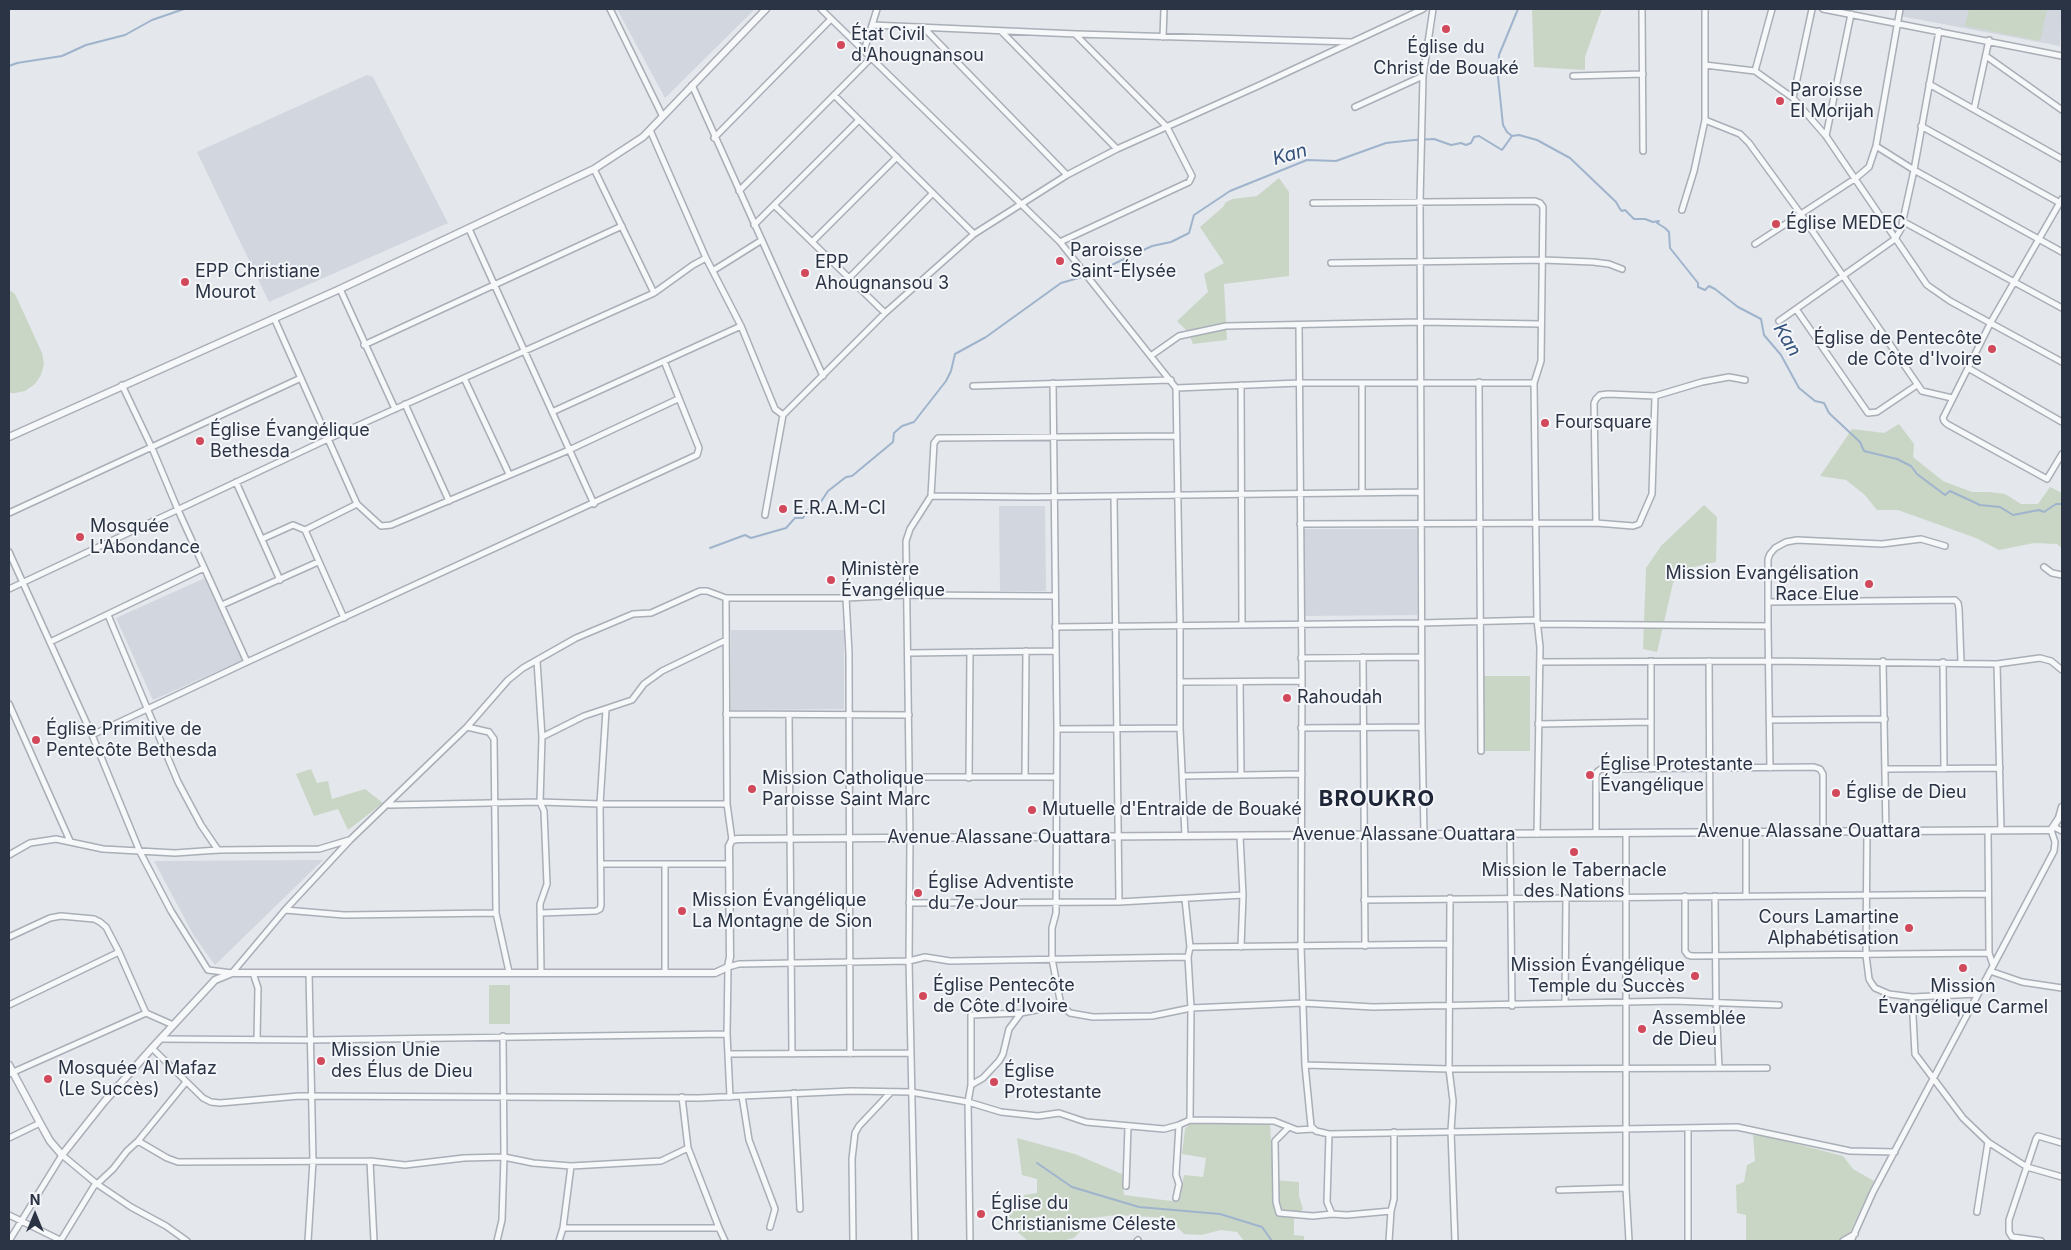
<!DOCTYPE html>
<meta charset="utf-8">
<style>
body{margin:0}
#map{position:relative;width:2071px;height:1250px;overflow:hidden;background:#e4e7ec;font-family:Inter,sans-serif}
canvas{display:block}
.frame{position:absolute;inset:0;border:10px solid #2b3445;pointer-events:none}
.north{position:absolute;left:10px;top:1190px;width:50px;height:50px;-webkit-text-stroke:4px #f4f6f9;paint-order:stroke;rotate:0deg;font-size:14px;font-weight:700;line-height:20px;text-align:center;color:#2b3445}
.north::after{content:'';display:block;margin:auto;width:18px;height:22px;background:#2b3445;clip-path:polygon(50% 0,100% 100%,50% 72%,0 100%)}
</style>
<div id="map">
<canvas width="2071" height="1250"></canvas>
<div class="frame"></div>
<div class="north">N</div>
</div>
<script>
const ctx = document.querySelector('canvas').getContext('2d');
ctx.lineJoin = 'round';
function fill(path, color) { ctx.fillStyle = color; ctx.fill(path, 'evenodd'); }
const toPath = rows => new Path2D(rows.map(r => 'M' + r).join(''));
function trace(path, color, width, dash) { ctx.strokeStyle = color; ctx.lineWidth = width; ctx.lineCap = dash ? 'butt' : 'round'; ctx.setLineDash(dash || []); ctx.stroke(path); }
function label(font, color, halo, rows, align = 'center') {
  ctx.font = font + ' Inter,sans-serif'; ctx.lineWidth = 4; ctx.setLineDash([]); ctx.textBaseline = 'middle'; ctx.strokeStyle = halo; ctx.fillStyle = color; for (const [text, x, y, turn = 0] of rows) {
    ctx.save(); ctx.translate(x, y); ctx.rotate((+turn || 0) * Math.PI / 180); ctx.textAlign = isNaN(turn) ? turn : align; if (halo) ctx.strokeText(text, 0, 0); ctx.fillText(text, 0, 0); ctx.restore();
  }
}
const built = toPath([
 [617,9,755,9,665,98],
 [1901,9,2062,9,2060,46,1900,16],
 [367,75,373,77,448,223,269,302,197,152],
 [1045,506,1046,591,1000,591,999,506],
 [1303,529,1417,529,1417,615,1303,616],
 [205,578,243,660,153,700,116,618],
 [731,630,844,630,844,709,731,710],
 [323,860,215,965,194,936,154,861]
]);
const green = toPath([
 [1532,9,1602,9,1585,57,1585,70,1534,67],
 [1969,9,2047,9,2040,41,1965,26],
 [1279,178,1289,192,1289,276,1224,284,1227,340,1193,344,1188,332,1177,321,1208,292,1204,274,1224,263,1200,227,1223,207,1226,202,1233,199,1257,196],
 [9,290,15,294,42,353,44,364,41,375,35,384,25,391,15,393,9,393],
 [1899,424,1914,444,1913,457,1943,481,1972,492,1989,492,2005,494,2021,504,2038,504,2050,487,2062,493,2062,548,2057,544,2034,543,1999,550,1976,538,1898,510,1877,510,1865,495,1846,480,1820,476,1852,429,1884,433],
 [1704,505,1717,517,1716,562,1693,567,1680,574,1673,583,1657,652,1643,649,1646,568,1661,546],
 [1483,676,1530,676,1530,751,1484,751],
 [311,769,317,783,328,781,332,799,365,789,383,803,348,830,338,809,314,816,296,774],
 [489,985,510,985,510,1024,489,1024],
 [1192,1122,1270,1122,1273,1180,1299,1182,1299,1196,1303,1209,1294,1219,1294,1235,1304,1236,1304,1241,1244,1241,1237,1232,1221,1230,1201,1235,1184,1234,1168,1218,1116,1215,1092,1218,1074,1238,1062,1241,1028,1241,1014,1229,1006,1213,1022,1208,1024,1195,1037,1193,1037,1179,1022,1175,1017,1138,1075,1154,1122,1174,1124,1195,1179,1202,1184,1175,1203,1177,1206,1158,1182,1154,1185,1129],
 [1753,1135,1766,1136,1843,1156,1853,1169,1874,1181,1846,1241,1751,1241,1746,1240,1746,1215,1737,1213,1736,1185,1744,1182,1747,1165,1755,1161]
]);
const stream = toPath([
 [9,66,17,63,62,56,86,45,125,35,152,20,184,9],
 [1512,136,1507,132,1503,125,1498,77,1499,55,1518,9],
 [1090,272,1103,269,1152,246,1171,242,1189,233,1194,215,1230,191,1307,160,1336,161,1386,143,1414,140,1434,139,1451,145,1461,143,1466,145,1471,143,1474,137,1479,136,1502,150,1512,136,1519,135,1537,140,1570,158,1616,202,1620,209,1622,211,1625,210,1634,219,1645,219,1653,222,1659,221,1657,223,1665,228,1669,232,1670,248,1698,283,1698,287,1705,290,1709,286,1715,289,1738,307,1761,319,1764,335,1781,355,1799,388,1815,401,1824,403,1829,413,1860,442,1864,451,1897,459,1911,466,1917,474,1945,495,1950,491,1980,505,2000,507,2013,515,2039,510,2044,512,2056,504,2062,504],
 [710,548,745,535,751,538,786,528,795,518,803,518,808,510,818,506,828,491,846,477,852,476,893,442,894,433,902,426,914,422,946,381,951,371,955,354,986,337,1061,283,1082,277],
 [1037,1163,1072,1187,1139,1207,1220,1214,1262,1227,1272,1241]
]);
const minor = toPath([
 [610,9,662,115],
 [821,9,1060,242,1176,388,1180,625,1180,728,1185,836],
 [1642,9,1643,151],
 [1823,9,2062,56],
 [872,25,1076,34,1351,42],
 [924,28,1067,175],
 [1001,31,1117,149],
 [1163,37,1164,9],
 [864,51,877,9],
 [1986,56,2062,110],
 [1705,65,1755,71,1793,98,1826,136,1927,285,1950,301,2062,362],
 [1755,71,1772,9],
 [1573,76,1643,74],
 [1929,84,2062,159],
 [692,85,823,376],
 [834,95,974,234],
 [1793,98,1812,9],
 [1355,107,1423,76],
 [1974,109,1989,40],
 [1705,120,1740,134,1749,143,1800,213,1922,391,1952,398],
 [1921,126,2060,203],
 [650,130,706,258,741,326,775,409,783,415],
 [1826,136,1851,14],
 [714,138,831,19],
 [1876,146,1914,170,2062,252],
 [594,169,654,293],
 [739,191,871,58],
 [2062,199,1991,322,1943,418,1944,421,1947,424,2047,479,2062,454],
 [774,205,885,313],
 [1682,210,1694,171,1705,120,1705,9],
 [1904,222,2062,308],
 [754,225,859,120],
 [469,229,594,504],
 [812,242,897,157],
 [1060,242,1189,182,1192,176,1167,127,1076,35],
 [1755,244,1856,178,1869,167,1876,146,1900,9],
 [1331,263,1543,260,1593,262,1609,264,1622,269],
 [714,270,762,240],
 [849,278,933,193],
 [340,289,395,409],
 [1796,309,1868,413,1877,412,1917,385],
 [274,318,357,504,381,526,391,525,569,450,678,399],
 [1779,321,1895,239,1901,229,1914,170,1939,31],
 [1299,325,1302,681,1301,946,1305,1065,1311,1126,1316,1131,1329,1134,1737,1127,1850,1151,1895,1152],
 [364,345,622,226],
 [1152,355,1179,336,1226,326,1421,322,1541,324],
 [1968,368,2062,422],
 [464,378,509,474],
 [1479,382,1481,751],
 [1053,383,1057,729,1056,913,1052,928,1052,959,1061,1005,1070,1013,1093,1017,1152,1016,1191,1008,1302,1003,1373,1007,1674,1001,1779,1005],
 [1534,383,1537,620,1540,647,1537,834],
 [122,385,152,448,178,510,247,662],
 [1241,385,1242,624],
 [973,386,1171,380],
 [1176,388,1299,383,1534,383,1541,361,1543,207,1540,203,1535,201,1313,203],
 [405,404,449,501],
 [552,412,741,326],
 [236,482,280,580],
 [1362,492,1362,383],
 [931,496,1032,497,1421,492],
 [1114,496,1119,902],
 [9,513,301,378],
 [765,515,783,415,885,313,974,234,1067,175,1117,149,1260,85,1423,9],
 [1596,523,1594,403,1596,399,1600,395,1608,394,1655,396,1702,382,1729,377,1745,380],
 [1300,524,1596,523,1633,526,1639,524,1652,494,1655,396],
 [305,530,344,618],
 [262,539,293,525,305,530,357,504],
 [9,552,92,735,140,852,171,911,208,970,232,973,285,910,350,840,467,727,508,680,523,668,576,638,633,614,651,613,700,591,707,591,726,598,846,598,907,595,1055,596],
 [2044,567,2052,573,2062,575],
 [9,589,328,439,654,293,693,265,706,258],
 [726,598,727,804,732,840],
 [846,598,849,653,850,1054],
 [1768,602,1955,600,1958,603,1959,609,1961,662],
 [222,605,318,562],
 [108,615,178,782,201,825,218,850],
 [1538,624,1768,626],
 [1055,627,1421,623,1537,620],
 [50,642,204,568],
 [909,653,1055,651],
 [1363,657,1365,946],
 [1301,658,1421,657],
 [537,661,542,737,540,802,544,811,547,884,540,904,541,972],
 [1651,661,1651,769],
 [1709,661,1710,832],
 [1883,661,1886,832],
 [1540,662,1769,661,1997,664,2040,658,2051,661,2062,670],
 [1943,662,1944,769],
 [1997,664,2001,830],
 [1180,682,1302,681],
 [1240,682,1241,775],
 [9,704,70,841],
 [726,714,909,715],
 [789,716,792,1054],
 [1769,720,1885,719],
 [1538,724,1651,722],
 [467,727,489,732,494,739,496,913,509,972],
 [1301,728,1422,727],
 [1057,729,1180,728],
 [92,735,247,662,697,455,699,448,664,361],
 [542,737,584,716,632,700,644,684,662,671,726,640],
 [1770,768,1768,626,1768,559,1770,554,1775,548,1786,542,1797,540,1882,544,1921,539,1945,546],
 [1886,769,2000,768],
 [1183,776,1302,774],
 [910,777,1056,777],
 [1025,777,1026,651],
 [969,778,970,652],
 [389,805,540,802,600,804,727,804],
 [2054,827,2062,831],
 [1988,831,1989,953,1993,965],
 [1746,832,1746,896],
 [1867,832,1866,955,1869,979,1872,984,1875,988,1889,994,1912,997,1978,994],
 [1596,833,1596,777,1597,772,1601,769,1814,767,1820,769,1823,774,1823,832],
 [1626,833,1626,1188,1629,1241],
 [1510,834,1512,1006],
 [1424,835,1422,727,1420,201,1423,76,1433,9],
 [1240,836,1243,895,1241,947],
 [9,855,30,843,56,839,103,849,175,853,218,850,319,849,349,840],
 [601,864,729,864],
 [665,864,665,972],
 [1685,896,1685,951,1688,955,1692,956,1989,953],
 [1715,896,1716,1002,1719,1068],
 [1450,898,1449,1069,1453,1101,1451,1131,1455,1241],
 [1364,900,1988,894],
 [909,903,1119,902,1243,895],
 [285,910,344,915,496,913],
 [541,913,596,911,600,909,601,905,600,804,606,710],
 [9,937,50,918,61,916,94,919,100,922,106,927,119,952,146,1013,173,1025],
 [1190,947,1450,944],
 [1990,971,2022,982,2062,988],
 [253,973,258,988,257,1040],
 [1912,997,1915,1054,1963,1118,1988,1142,2016,1160,2027,1167,2062,1177],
 [1565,1003,1566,899],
 [9,1005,119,952],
 [161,1039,310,1040,727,1034],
 [152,1048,203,1098,211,1102,220,1103,299,1096,699,1098,851,1091,911,1092,968,1102,1001,1112,1038,1116,1059,1113,1086,1122,1164,1129,1179,1125,1190,1120,1191,1008,1188,957,1190,947,1185,899],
 [728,1054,911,1053],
 [1305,1065,1449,1069,1767,1068],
 [9,1074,146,1013],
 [971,1085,971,1015,1021,1013],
 [794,1093,800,1209],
 [742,1096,749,1140,775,1209,770,1227],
 [682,1097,688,1148,719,1228,725,1241],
 [730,1097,727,1034,728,967,739,964,909,961,925,957,950,961,1188,957],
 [1190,1120,1274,1121,1297,1130,1313,1129],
 [1289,1127,1275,1141,1276,1202,1279,1213,1313,1216,1332,1214],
 [1688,1128,1688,1241],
 [1329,1134,1327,1202,1332,1214,1347,1215,1391,1211,1394,1199,1394,1132],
 [9,1138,40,1123],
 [138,1141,167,1158,178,1162,370,1161,405,1165,464,1158,504,1157,533,1163,571,1166,661,1161,688,1148],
 [370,1161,374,1241],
 [1126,1186,1128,1127],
 [1559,1190,1626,1188],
 [1176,1198,1179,1184,1176,1175,1179,1125],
 [1977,1212,1988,1142],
 [9,1215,62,1241],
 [563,1228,719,1228],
 [61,1240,94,1186,97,1184,131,1207,166,1226,187,1241],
 [9,1241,62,1155,97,1184,113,1169,127,1151,138,1141,186,1082],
 [308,1241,313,1161,309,973],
 [497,1241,502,1220,504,1157,503,1036],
 [559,1241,563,1228,571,1166],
 [853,1241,852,1159,855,1133,859,1126,891,1092],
 [915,1241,909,961,910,839,906,541,910,529,931,496,934,443,938,438,1177,436],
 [970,1241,968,1102,971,1085,983,1078,999,1061,1003,1054,1009,1029,1021,1013,1061,1005],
 [1137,1241,1138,1240],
 [1389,1241,1391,1211],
 [1843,1241,1855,1234],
 [1851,1241,1873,1192,2054,851,2055,842,2051,830],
 [2041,1241,2012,1237,2009,1232,2009,1220,2036,1139,2038,1136,2062,1143]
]);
const tertiary = toPath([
 [9,437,340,289,594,169,643,137,766,9],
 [9,1065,40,1123,50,1141,62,1155,104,1102,152,1048,215,980,232,973,715,973,728,967,730,957,729,846,732,840,738,839,2051,830,2059,818,2062,807]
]);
const markers = [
 [1446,29,5,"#d1495b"],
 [841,45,5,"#d1495b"],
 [1780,101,5,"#d1495b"],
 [1776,224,5,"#d1495b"],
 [1060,261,5,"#d1495b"],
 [805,273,5,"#d1495b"],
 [185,282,5,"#d1495b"],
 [1992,349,5,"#d1495b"],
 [1545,423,5,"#d1495b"],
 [200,441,5,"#d1495b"],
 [783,509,5,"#d1495b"],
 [80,537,5,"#d1495b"],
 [831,580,5,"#d1495b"],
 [1869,584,5,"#d1495b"],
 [1287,698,5,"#d1495b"],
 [36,740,5,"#d1495b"],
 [1590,775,5,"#d1495b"],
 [752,789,5,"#d1495b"],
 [1836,793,5,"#d1495b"],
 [1032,810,5,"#d1495b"],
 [1574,852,5,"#d1495b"],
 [918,893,5,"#d1495b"],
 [682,911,5,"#d1495b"],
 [1909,928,5,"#d1495b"],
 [1963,968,5,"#d1495b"],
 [1695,976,5,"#d1495b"],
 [923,996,5,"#d1495b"],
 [1642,1029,5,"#d1495b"],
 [321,1061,5,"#d1495b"],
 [48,1079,5,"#d1495b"],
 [994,1082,5,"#d1495b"],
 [981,1214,5,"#d1495b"]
];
const poiNames = [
 ["État Civil",851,35],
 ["d'Ahougnansou",851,56],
 ["Église du",1446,48,"center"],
 ["Christ de Bouaké",1446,69,"center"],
 ["Paroisse",1790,91],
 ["El Morijah",1790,112],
 ["Église MEDEC",1786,224],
 ["Paroisse",1070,251],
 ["Saint-Élysée",1070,272],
 ["EPP",815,263],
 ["Ahougnansou 3",815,284],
 ["EPP Christiane",195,272],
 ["Mourot",195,293],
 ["Église de Pentecôte",1982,339,"right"],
 ["de Côte d'Ivoire",1982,360,"right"],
 ["Foursquare",1555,423],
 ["Église Évangélique",210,431],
 ["Bethesda",210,452],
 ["E.R.A.M-CI",793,509],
 ["Mosquée",90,527],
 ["L'Abondance",90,548],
 ["Ministère",841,570],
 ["Évangélique",841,591],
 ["Mission Evangélisation",1859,574,"right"],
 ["Race Elue",1859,595,"right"],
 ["Rahoudah",1297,698],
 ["Église Primitive de",46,730],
 ["Pentecôte Bethesda",46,751],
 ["Église Protestante",1600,765],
 ["Évangélique",1600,786],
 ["Mission Catholique",762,779],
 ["Paroisse Saint Marc",762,800],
 ["Église de Dieu",1846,793],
 ["Mutuelle d'Entraide de Bouaké",1042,810],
 ["Mission le Tabernacle",1574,871,"center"],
 ["des Nations",1574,892,"center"],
 ["Église Adventiste",928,883],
 ["du 7e Jour",928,904],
 ["Mission Évangélique",692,901],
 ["La Montagne de Sion",692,922],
 ["Cours Lamartine",1899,918,"right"],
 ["Alphabétisation",1899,939,"right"],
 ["Mission Évangélique",1685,966,"right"],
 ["Temple du Succès",1685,987,"right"],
 ["Église Pentecôte",933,986],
 ["de Côte d'Ivoire",933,1007],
 ["Mission",1963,987,"center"],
 ["Évangélique Carmel",1963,1008,"center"],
 ["Assemblée",1652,1019],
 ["de Dieu",1652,1040],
 ["Mission Unie",331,1051],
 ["des Élus de Dieu",331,1072],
 ["Mosquée Al Mafaz",58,1069],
 ["(Le Succès)",58,1090],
 ["Église",1004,1072],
 ["Protestante",1004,1093],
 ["Église du",991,1204],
 ["Christianisme Céleste",991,1225]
];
const streetNames = [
 ["Avenue Alassane Ouattara",1809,832],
 ["Avenue Alassane Ouattara",1404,835],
 ["Avenue Alassane Ouattara",999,838]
];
const waterNames = [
 ["Kan",1290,155,-16],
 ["Kan",1787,340,59]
];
const districtNames = [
 ["BROUKRO",1377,799]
];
fill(built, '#d2d6de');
fill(green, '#c9d6c5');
trace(stream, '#9fb4cc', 2);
trace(minor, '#a9aeb7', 8);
trace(tertiary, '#a9aeb7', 9);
trace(minor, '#f7f8fa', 5);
trace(tertiary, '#f7f8fa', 6);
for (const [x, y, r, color] of markers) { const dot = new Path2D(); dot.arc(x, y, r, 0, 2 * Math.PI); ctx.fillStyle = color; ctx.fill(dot); trace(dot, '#f4f6f9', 2); }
label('18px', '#2b3445', '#f4f6f9', poiNames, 'left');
label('18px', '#2b3445', '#f4f6f9', streetNames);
label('italic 19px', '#34527a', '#f4f6f9', waterNames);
ctx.letterSpacing = '1px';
label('bold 22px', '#1d2536', '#f4f6f9', districtNames);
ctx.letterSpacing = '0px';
</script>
